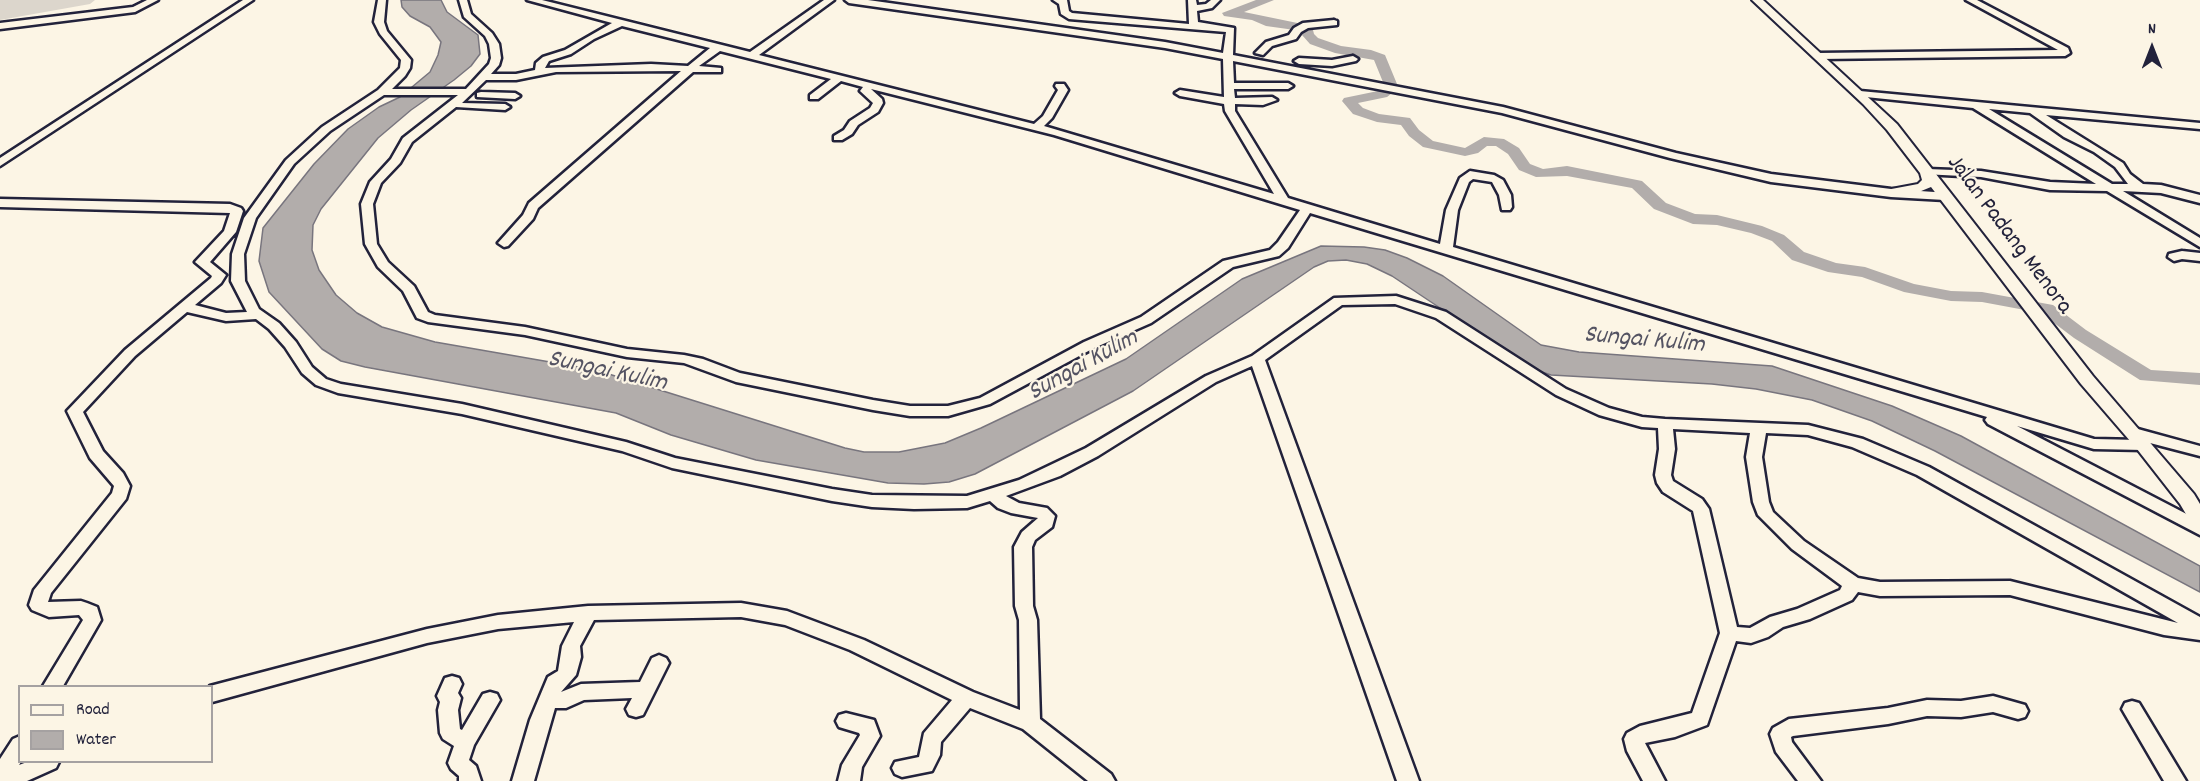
<!DOCTYPE html>
<style>
body{margin:0}
#map{position:relative;width:2200px;height:781px;overflow:hidden;background:#fcf5e5;font-family:Dekko,sans-serif}
canvas{display:block}
.legend{position:absolute;left:18px;top:685px;width:195px;height:78px;box-sizing:border-box;background:#fcf5e5;border:2px solid #a5a1a1;margin:0;padding:8px 10px;list-style:none;font-size:18px;color:#22223b}
.legend li{display:flex;align-items:center;gap:12px;height:30px}
.legend b{width:30px;border:2px solid #a5a1a1}
.north{position:absolute;left:2122px;top:18px;width:60px;height:60px;-webkit-text-stroke:4px #fcf5e5;paint-order:stroke;rotate:0deg;font-size:16px;font-weight:700;line-height:24px;text-align:center;color:#22223b}
.north::after{content:'';display:block;margin:auto;width:21px;height:27px;background:#22223b;clip-path:polygon(50% 0,100% 100%,50% 72%,0 100%)}
</style>
<div id="map">
<canvas width="2200" height="781"></canvas>
<ul class="legend">
<li><b style="height:8px;background:#fcf5e5"></b>Road</li>
<li><b style="height:16px;background:#b2adab"></b>Water</li>
</ul>
<div class="north">N</div>
</div>
<script>
const ctx = document.querySelector('canvas').getContext('2d');
ctx.lineJoin = 'round';
function fill(path, color) { ctx.fillStyle = color; ctx.fill(path, 'evenodd'); }
const toPath = rows => new Path2D(rows.map(r => 'M' + r).join(''));
function trace(path, color, width, dash) { ctx.strokeStyle = color; ctx.lineWidth = width; ctx.lineCap = dash ? 'butt' : 'round'; ctx.setLineDash(dash || []); ctx.stroke(path); }
function label(font, color, halo, rows, align = 'center') {
  ctx.font = font + ' Dekko,sans-serif'; ctx.lineWidth = 4.5; ctx.setLineDash([]); ctx.textBaseline = 'middle'; ctx.strokeStyle = halo; ctx.fillStyle = color; for (const [text, x, y, turn = 0] of rows) {
    ctx.save(); ctx.translate(x, y); ctx.rotate((+turn || 0) * Math.PI / 180); ctx.textAlign = isNaN(turn) ? turn : align; if (halo) ctx.strokeText(text, 0, 0); ctx.fillText(text, 0, 0); ctx.restore();
  }
}
const green = toPath([
 [0,0,95,0,90,4,0,20]
]);
const water = toPath([
 [401,0,441,0,447,12,478,35,480,54,471,66,454,80,411,110,378,138,321,209,313,225,312,250,319,270,336,295,357,313,382,327,435,342,596,370,845,448,864,452,899,452,945,443,981,428,1126,359,1242,279,1321,246,1364,247,1385,250,1407,258,1443,276,1541,345,1579,352,1772,366,1892,406,1961,436,2200,566,2200,592,1935,451,1872,421,1812,400,1756,389,1712,384,1551,375,1530,368,1392,276,1367,264,1346,260,1328,261,1314,267,1133,391,975,474,949,482,924,484,888,483,756,460,671,435,616,413,365,367,341,361,322,349,269,292,259,261,263,228,314,164,348,129,379,107,400,97,430,72,438,55,441,42,430,27,410,16,402,7,401,0]
]);
const river = toPath([
 [1256,0,1274,0,1244,12,1312,26,1314,34,1318,38,1341,46,1371,50,1385,55,1397,84,1394,87,1396,90,1387,97,1358,103,1363,108,1379,114,1410,118,1419,130,1433,141,1465,148,1484,137,1504,139,1519,148,1530,164,1543,169,1567,166,1642,181,1666,203,1695,214,1717,215,1762,226,1784,235,1804,252,1836,263,1865,267,1914,284,1951,291,1982,292,2053,305,2086,330,2151,370,2200,373,2200,385,2140,380,2074,338,2041,313,1982,302,1951,301,1904,292,1862,277,1828,272,1792,260,1772,241,1751,233,1717,225,1693,224,1654,209,1632,188,1567,176,1536,177,1519,170,1508,154,1496,146,1487,146,1478,153,1465,156,1423,147,1409,136,1401,125,1377,122,1353,114,1342,101,1344,98,1378,91,1385,87,1374,60,1335,53,1310,44,1302,35,1302,31,1266,26,1252,20,1224,16,1222,13,1256,0]
]);
const minor = toPath([
 [147,0,158,0,135,12,0,29,0,23,133,7,147,0],
 [243,0,253,0,0,166,0,158,243,0],
 [378,0,386,0,384,22,387,31,411,60,410,68,405,76,392,89,466,89,489,64,491,58,489,44,485,36,464,17,459,0,467,0,471,14,492,33,499,44,501,58,499,65,491,74,516,74,535,70,536,63,543,57,565,50,612,23,527,0,542,0,750,52,824,0,834,0,759,55,1034,124,1043,116,1058,90,1055,86,1056,84,1064,84,1068,90,1052,118,1044,126,1274,194,1225,111,1224,104,1180,96,1175,93,1180,90,1224,97,1223,59,1165,48,849,3,845,0,868,0,1165,42,1223,53,1226,32,1069,19,1061,14,1059,4,1053,0,1067,0,1069,11,1072,13,1189,24,1188,0,1196,0,1197,5,1206,4,1211,0,1220,0,1212,8,1197,11,1198,22,1234,28,1233,55,1503,107,1676,153,1771,174,1891,189,1949,193,1951,196,1945,200,1891,197,1771,182,1670,158,1502,113,1233,61,1234,83,1288,83,1293,86,1288,89,1234,89,1235,98,1272,97,1277,100,1263,105,1235,104,1235,111,1288,198,1440,244,1446,210,1460,178,1470,171,1494,175,1503,180,1511,195,1512,207,1510,210,1502,210,1499,195,1492,182,1473,179,1469,182,1458,210,1453,247,2094,439,2139,440,2128,437,2126,433,2134,428,2200,446,2200,456,2150,443,2150,449,2144,450,2094,449,2017,426,2200,521,2200,535,1988,424,1985,420,1987,417,1310,213,1288,248,1279,256,1233,267,1151,323,1094,348,990,404,948,416,910,416,873,410,736,382,684,363,627,357,525,335,428,322,417,318,403,291,378,267,365,244,361,204,370,182,391,159,403,138,458,95,384,95,330,131,294,164,256,218,244,254,245,281,259,309,279,323,296,342,312,367,326,379,341,384,462,404,626,442,675,458,832,489,872,495,967,496,1019,480,1086,448,1206,376,1252,356,1334,298,1396,296,1446,312,1566,389,1609,408,1642,417,1665,419,1808,425,1863,439,1929,467,2200,617,2200,640,2164,635,2010,595,1880,596,1858,592,1852,600,1810,619,1783,627,1768,637,1751,643,1736,641,1707,725,1675,737,1645,743,1665,781,1643,781,1627,751,1624,739,1627,733,1640,726,1692,713,1720,633,1693,511,1663,492,1657,483,1655,475,1659,449,1658,428,1642,427,1599,415,1556,395,1436,318,1395,304,1342,305,1265,360,1419,781,1397,781,1252,366,1216,382,1098,456,1060,476,1006,496,1019,503,1047,508,1055,516,1052,527,1035,540,1032,547,1033,606,1037,620,1040,719,1111,774,1115,781,1088,781,1023,729,970,708,941,742,940,755,932,771,902,777,895,774,892,768,895,762,919,757,924,733,952,700,850,650,785,625,741,617,594,620,580,646,581,657,576,675,561,692,581,684,640,682,652,658,659,655,666,658,669,663,643,715,636,717,629,715,626,709,632,698,584,700,566,708,555,708,534,781,512,781,530,720,548,677,558,671,562,646,574,622,498,629,427,643,212,702,210,686,427,629,498,615,588,606,741,603,787,611,864,640,973,692,1020,710,1019,620,1015,606,1014,547,1022,532,1038,518,1011,513,998,508,990,501,967,508,914,509,872,507,832,501,672,468,622,451,462,414,338,393,316,385,302,373,285,347,269,329,256,319,226,321,187,312,135,356,83,412,103,451,123,473,130,486,126,499,51,593,48,602,81,601,87,603,97,607,101,620,63,686,43,686,83,620,79,615,49,617,32,610,29,605,34,590,112,493,114,486,90,458,67,411,125,350,211,278,212,276,195,262,224,231,230,213,0,207,0,199,230,204,241,208,243,211,236,232,210,262,226,275,221,283,195,305,226,313,247,312,231,281,232,254,244,218,286,160,322,127,378,90,400,68,401,60,380,34,374,22,378,0],
 [622,26,710,48,688,66,651,64,545,68,549,61,571,54,594,39,622,26],
 [720,51,831,79,810,95,810,99,818,99,841,81,863,87,860,91,873,103,870,108,850,121,844,130,834,136,834,140,842,140,852,134,858,125,878,112,883,103,882,99,871,89,1054,135,1300,210,1278,242,1270,250,1223,261,1141,317,1084,342,980,398,948,406,910,406,873,400,740,373,703,359,684,355,627,349,525,327,435,315,428,312,414,286,388,262,377,244,373,204,381,183,400,163,412,142,456,107,505,110,510,107,505,104,462,103,486,80,516,80,556,72,681,71,529,203,523,215,498,243,504,247,508,246,533,219,538,208,693,72,721,72,721,68,699,66,720,51],
 [1673,429,1750,433,1746,457,1753,502,1758,515,1792,549,1842,586,1840,590,1797,609,1770,617,1750,628,1737,627,1709,509,1702,499,1673,481,1671,475,1675,449,1673,429],
 [1766,433,1808,435,1852,447,1917,475,2178,623,2010,581,1880,582,1858,578,1804,541,1773,512,1769,502,1762,457,1766,433],
 [1966,0,1977,0,2068,48,2070,53,2065,56,1819,59,1814,56,1819,53,2058,50,1966,0],
 [1334,20,1337,21,1337,25,1308,28,1301,32,1296,39,1272,46,1263,55,1255,53,1266,42,1289,35,1294,28,1303,23,1334,20],
 [1353,56,1358,59,1356,61,1332,66,1299,64,1294,61,1299,58,1332,60,1353,56],
 [1860,91,2200,123,2200,129,2046,115,2123,163,2130,174,2143,184,2161,185,2200,195,2200,203,2161,193,2123,191,2200,238,2200,247,2107,191,2050,190,1981,177,1923,174,1921,172,1927,169,1981,171,2050,182,2096,184,1973,108,1856,96,1856,92,1860,91],
 [1989,109,2030,113,2064,137,2094,152,2115,167,2128,184,2112,184,1989,109],
 [481,92,515,93,520,96,515,99,477,97,477,93,481,92],
 [2182,251,2200,253,2200,261,2182,259,2174,261,2168,257,2169,254,2182,251],
 [452,676,459,678,462,684,458,693,461,698,458,710,460,729,462,730,483,694,490,692,497,694,500,700,474,745,469,760,476,766,481,781,459,781,459,776,451,769,448,763,454,746,443,739,440,733,438,710,440,702,437,696,445,678,452,676],
 [1993,696,2025,705,2028,711,2025,717,2018,719,1993,712,1961,717,1927,716,1888,724,1793,736,1791,737,1792,742,1821,781,1798,781,1776,752,1770,734,1773,728,1789,719,1888,708,1927,700,1961,701,1993,696],
 [2132,701,2139,703,2186,781,2164,781,2122,709,2125,703,2132,701],
 [846,713,874,720,880,736,862,767,860,781,838,781,842,765,860,735,859,733,839,727,836,721,839,715,846,713],
 [20,736,21,762,19,765,27,762,59,762,56,768,27,781,0,781,0,759,13,739,20,736]
]);
const major = toPath([
 [1752,0,1763,0,1897,124,2093,376,2194,494,2200,504,2200,528,2193,526,2180,504,2137,449,2081,384,1931,187,1909,196,1886,196,1884,193,1886,190,1918,184,1922,180,1920,173,1887,130,1863,104,1752,0]
]);
const streetNames = [
 ["Jalan Padang Menora",2008,236,53]
];
const waterNames = [
 ["Sungai Kulim",1644,342,5],
 ["Sungai Kulim",1084,367,-29],
 ["Sungai Kulim",607,373,12]
];
fill(green, '#dcd6cc');
fill(water, '#b2adab');
trace(water, '#78757e', 1.5);
fill(river, '#b2adab');
trace(minor, '#22223b', 5);
trace(major, '#22223b', 4);
fill(minor, '#fcf5e5');
fill(major, '#fcf5e5');
label('24px', '#22223b', '#fcf5e5', streetNames);
label('italic 26px', '#545362', '#fcf5e5', waterNames);
</script>
